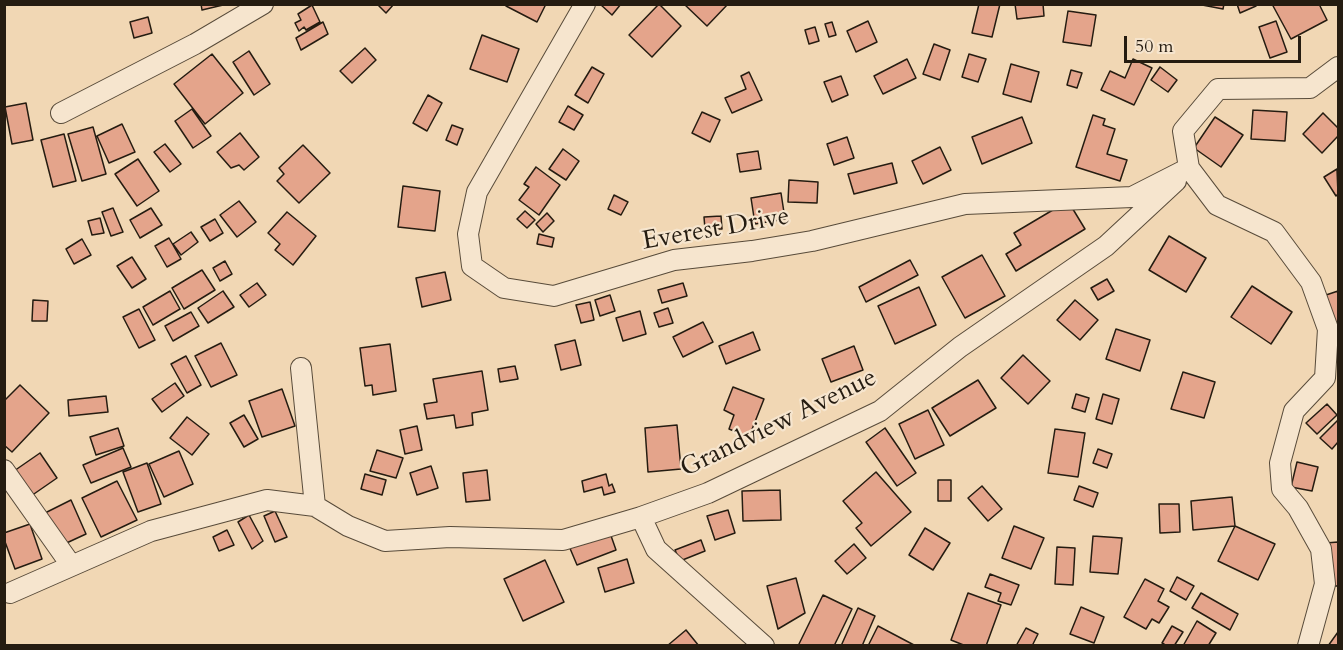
<!DOCTYPE html>
<style>
body{margin:0}
#map{position:relative;width:1343px;height:650px;overflow:hidden;background:#f1d7b4;font-family:Cardo,serif}
canvas{display:block}
.frame{position:absolute;inset:0;border:6px solid #251c11;pointer-events:none}
.scale{position:absolute;left:1124px;top:36px;width:177px;height:27px;box-sizing:border-box;border:3px solid #251c11;border-top:0;padding-left:8px;font-size:18px;line-height:21px;white-space:nowrap;color:#251c11;-webkit-text-stroke:4px #f6e5ce;paint-order:stroke}
</style>
<div id="map">
<canvas width="1343" height="650"></canvas>
<div class="frame"></div>
<div class="scale">50 m</div>
</div>
<script>
const ctx = document.querySelector('canvas').getContext('2d');
ctx.lineJoin = 'round';
function fill(path, color) { ctx.fillStyle = color; ctx.fill(path, 'evenodd'); }
const toPath = rows => new Path2D(rows.map(r => 'M' + r).join(''));
function trace(path, color, width, dash) { ctx.strokeStyle = color; ctx.lineWidth = width; ctx.lineCap = dash ? 'butt' : 'round'; ctx.setLineDash(dash || []); ctx.stroke(path); }
function label(font, color, halo, rows, align = 'center') {
  ctx.font = font + ' Cardo,serif'; ctx.lineWidth = 4.5; ctx.setLineDash([]); ctx.textBaseline = 'middle'; ctx.strokeStyle = halo; ctx.fillStyle = color; for (const [text, x, y, turn = 0] of rows) {
    ctx.save(); ctx.translate(x, y); ctx.rotate((+turn || 0) * Math.PI / 180); ctx.textAlign = isNaN(turn) ? turn : align; if (halo) ctx.strokeText(text, 0, 0); ctx.fillText(text, 0, 0); ctx.restore();
  }
}
const building = toPath([
 [201,4,222,4,223,5,202,10,201,4],
 [377,4,394,4,386,13,377,4],
 [507,4,546,4,537,22,506,6,507,4],
 [600,4,621,4,612,15,600,4],
 [659,4,681,26,652,57,629,35,659,4],
 [684,4,728,4,707,26,684,4],
 [979,4,1000,4,992,37,972,33,979,4],
 [1015,4,1043,4,1044,16,1017,19,1015,4],
 [1197,4,1224,4,1223,9,1197,4],
 [1237,4,1256,4,1256,6,1240,13,1237,4],
 [1272,4,1319,4,1327,20,1291,39,1272,4],
 [312,5,320,22,306,30,304,27,299,31,295,23,301,20,298,14,312,5],
 [1068,11,1096,15,1091,46,1063,42,1068,11],
 [148,17,152,33,134,38,130,22,148,17],
 [868,21,877,42,856,52,847,31,868,21],
 [1276,21,1287,52,1270,58,1259,27,1276,21],
 [323,22,328,34,301,50,296,38,323,22],
 [832,22,836,35,829,37,825,24,832,22],
 [815,27,819,41,809,44,805,30,815,27],
 [482,35,519,49,507,82,470,69,482,35],
 [934,44,950,50,940,80,923,74,934,44],
 [365,48,376,60,352,83,340,71,365,48],
 [249,51,270,84,254,95,233,62,249,51],
 [212,54,243,93,205,124,174,84,212,54],
 [969,54,986,59,978,82,962,77,969,54],
 [907,59,916,78,883,94,874,76,907,59],
 [1133,59,1152,68,1134,105,1101,90,1110,71,1125,78,1133,59],
 [1011,64,1039,72,1031,102,1003,94,1011,64],
 [592,67,604,74,588,103,575,95,592,67],
 [1160,67,1177,80,1168,92,1151,80,1160,67],
 [1071,70,1082,73,1077,88,1067,85,1071,70],
 [749,72,762,100,732,113,725,98,746,89,741,76,749,72],
 [841,76,848,95,832,102,824,82,841,76],
 [428,95,442,103,427,131,413,123,428,95],
 [26,103,33,140,12,144,5,107,26,103],
 [568,106,583,115,574,130,559,122,568,106],
 [192,109,211,136,193,148,175,121,192,109],
 [1253,110,1287,112,1285,141,1251,139,1253,110],
 [702,112,720,120,710,142,692,133,702,112],
 [1323,113,1338,128,1338,136,1322,153,1303,134,1323,113],
 [1093,115,1105,119,1103,125,1115,129,1107,154,1127,160,1120,181,1076,167,1093,115],
 [1022,117,1032,143,982,164,972,137,1022,117],
 [1215,117,1243,135,1221,167,1194,148,1215,117],
 [122,124,135,152,109,163,97,136,122,124],
 [452,125,463,129,457,145,446,140,452,125],
 [93,127,106,174,82,181,68,134,93,127],
 [240,133,259,157,244,170,239,165,231,168,217,152,240,133],
 [64,134,76,181,53,187,41,140,64,134],
 [847,137,854,158,834,165,827,144,847,137],
 [165,144,181,164,170,172,154,152,165,144],
 [303,145,330,173,299,203,277,181,284,174,279,168,303,145],
 [940,147,951,170,923,184,912,161,940,147],
 [563,149,579,161,566,180,549,169,563,149],
 [758,151,761,169,740,172,737,154,758,151],
 [138,159,159,191,137,206,115,174,138,159],
 [892,163,897,183,854,194,848,174,892,163],
 [536,167,560,185,539,215,519,200,529,187,524,184,536,167],
 [1337,169,1338,194,1336,196,1324,177,1337,169],
 [789,180,818,182,817,203,788,202,789,180],
 [403,186,440,191,435,231,398,227,403,186],
 [781,193,785,219,755,224,751,198,781,193],
 [614,195,628,202,621,215,608,209,614,195],
 [239,201,256,222,237,237,220,215,239,201],
 [1068,201,1085,229,1016,271,1006,254,1021,245,1014,233,1068,201],
 [113,208,123,232,111,236,102,212,113,208],
 [151,208,162,225,140,238,130,220,151,208],
 [525,211,535,220,527,228,517,219,525,211],
 [287,212,316,236,293,265,275,250,280,244,268,233,287,212],
 [547,213,554,221,543,232,536,224,547,213],
 [721,216,722,229,705,229,704,217,721,216],
 [100,218,104,233,92,235,88,221,100,218],
 [215,219,223,233,210,241,201,227,215,219],
 [191,232,198,242,181,255,173,244,191,232],
 [539,234,554,238,552,247,537,244,539,234],
 [1169,236,1206,258,1186,292,1149,270,1169,236],
 [169,238,181,259,167,267,155,246,169,238],
 [82,239,91,255,74,264,66,249,82,239],
 [982,255,1005,296,965,318,942,277,982,255],
 [132,257,146,279,132,288,117,266,132,257],
 [910,260,918,275,866,302,859,287,910,260],
 [225,261,232,274,220,281,213,268,225,261],
 [202,270,215,290,184,309,172,288,202,270],
 [445,272,451,300,422,307,416,278,445,272],
 [1107,279,1114,291,1098,300,1091,288,1107,279],
 [257,283,266,295,249,307,240,295,257,283],
 [683,283,687,296,662,303,658,290,683,283],
 [1252,286,1292,312,1271,344,1231,317,1252,286],
 [919,287,936,325,895,344,878,306,919,287],
 [170,291,180,309,153,325,143,307,170,291],
 [223,291,234,307,208,323,198,308,223,291],
 [1338,291,1338,322,1332,324,1323,296,1338,291],
 [610,295,615,311,600,316,595,300,610,295],
 [33,300,48,301,47,321,32,321,33,300],
 [1075,300,1098,320,1080,340,1057,320,1075,300],
 [590,302,594,320,581,323,576,305,590,302],
 [668,308,673,323,659,327,654,313,668,308],
 [139,309,155,340,139,348,123,317,139,309],
 [640,311,646,334,623,341,616,318,640,311],
 [191,312,199,326,173,341,165,326,191,312],
 [703,322,713,342,683,357,673,337,703,322],
 [1116,329,1150,340,1140,371,1106,359,1116,329],
 [753,332,760,350,726,364,719,346,753,332],
 [575,340,581,365,561,370,555,345,575,340],
 [221,343,237,375,211,387,195,356,221,343],
 [390,344,396,391,373,395,372,385,365,386,360,348,390,344],
 [854,346,863,370,831,382,822,359,854,346],
 [1023,355,1050,381,1028,404,1001,378,1023,355],
 [186,356,201,385,187,393,171,364,186,356],
 [515,366,518,379,500,382,498,369,515,366],
 [482,371,488,410,472,413,473,425,456,428,454,415,427,419,424,404,437,402,433,379,482,371],
 [1183,372,1215,382,1204,418,1171,409,1183,372],
 [978,380,996,408,950,436,932,408,978,380],
 [175,383,184,396,162,412,152,399,175,383],
 [20,385,49,413,12,452,4,445,4,401,20,385],
 [733,387,764,399,749,437,729,429,734,415,724,410,733,387],
 [282,389,295,426,262,437,249,401,282,389],
 [1076,394,1089,398,1085,412,1072,408,1076,394],
 [1103,394,1119,399,1112,424,1096,419,1103,394],
 [106,396,108,412,69,416,68,400,106,396],
 [1327,404,1337,415,1317,434,1306,423,1327,404],
 [928,410,944,445,915,459,899,424,928,410],
 [244,415,258,439,244,447,230,423,244,415],
 [187,417,209,434,192,455,170,438,187,417],
 [1338,420,1338,442,1332,449,1320,438,1338,420],
 [677,425,681,469,648,472,645,428,677,425],
 [417,426,422,450,405,454,400,430,417,426],
 [118,428,124,446,96,455,90,437,118,428],
 [885,428,916,473,897,486,866,442,885,428],
 [1055,429,1085,433,1078,477,1048,473,1055,429],
 [123,448,131,467,91,483,83,465,123,448],
 [1098,449,1112,454,1107,468,1093,463,1098,449],
 [377,450,403,458,396,478,370,471,377,450],
 [179,451,193,484,164,497,149,464,179,451],
 [40,453,57,478,31,496,14,471,40,453],
 [1297,462,1318,467,1312,491,1291,487,1297,462],
 [147,463,161,504,138,512,123,472,147,463],
 [431,466,438,488,417,495,410,473,431,466],
 [487,470,490,500,466,502,463,473,487,470],
 [876,472,911,512,871,546,856,528,862,523,843,501,876,472],
 [365,474,386,480,382,495,361,489,365,474],
 [606,474,609,486,612,484,615,492,604,495,602,487,584,492,582,481,606,474],
 [938,480,951,480,951,501,938,501,938,480],
 [117,481,137,520,101,537,82,498,117,481],
 [982,486,1002,509,988,521,968,498,982,486],
 [1079,486,1098,493,1093,507,1074,500,1079,486],
 [780,490,781,520,743,521,742,491,780,490],
 [1232,497,1235,526,1193,530,1191,501,1232,497],
 [71,500,86,534,60,546,45,513,71,500],
 [1159,504,1179,504,1180,532,1160,533,1159,504],
 [728,510,735,533,715,540,707,516,728,510],
 [275,511,287,537,275,542,264,516,275,511],
 [249,515,263,541,252,549,238,522,249,515],
 [30,524,42,559,15,569,4,539,4,533,30,524],
 [1014,526,1044,538,1031,569,1002,558,1014,526],
 [1235,526,1275,544,1258,580,1218,561,1235,526],
 [925,528,950,543,933,570,909,555,925,528],
 [227,530,234,545,219,551,213,537,227,530],
 [609,530,616,550,577,565,569,546,609,530],
 [1093,536,1122,538,1118,574,1090,572,1093,536],
 [701,540,705,551,680,561,675,550,701,540],
 [1338,542,1338,586,1331,586,1326,543,1338,542],
 [854,544,866,558,847,574,835,561,854,544],
 [1057,547,1075,548,1073,585,1055,584,1057,547],
 [627,559,634,583,605,592,598,568,627,559],
 [545,560,564,602,523,621,504,579,545,560],
 [990,574,1019,585,1011,605,998,601,1001,593,985,587,990,574],
 [1177,577,1194,586,1186,600,1170,591,1177,577],
 [796,578,805,613,778,629,767,586,796,578],
 [1145,579,1164,589,1158,601,1169,607,1159,623,1152,619,1146,629,1124,617,1145,579],
 [968,593,1001,605,986,646,966,646,951,640,968,593],
 [1201,593,1238,614,1230,630,1192,608,1201,593],
 [823,595,852,609,834,646,798,646,823,595],
 [1081,607,1104,617,1094,643,1070,634,1081,607],
 [858,608,875,616,862,646,841,646,858,608],
 [1197,621,1216,633,1208,646,1183,646,1197,621],
 [878,626,914,645,914,646,868,646,878,626],
 [1172,626,1183,632,1174,646,1167,646,1162,643,1172,626],
 [1026,628,1038,634,1032,646,1016,646,1026,628],
 [686,630,699,646,667,646,686,630],
 [1338,632,1338,646,1328,646,1338,632]
]);
const minor = toPath([
 [585,4,477,192,468,234,472,266,504,288,554,296,674,260,752,251,812,241,965,204,1132,197,1189,168],
 [61,113,195,44,263,4],
 [301,368,315,506],
 [4,470,71,565],
 [10,593,151,531,267,500,315,506,348,526,385,541,450,537,563,540,641,517],
 [764,646,656,549,641,517,708,493,880,411,960,347,1106,246,1176,181],
 [1308,646,1325,584,1321,549,1298,508,1282,489,1280,463,1294,411,1325,378,1328,329,1311,282,1274,232,1217,205,1189,168,1183,131,1218,89,1310,88,1338,67]
]);
const streetNames = [
 ["Everest Drive",716,230,-10],
 ["Grandview Avenue",779,424,-26]
];
fill(building, '#e4a48b');
trace(building, '#251c11', 1.5);
trace(minor, '#584b3a', 22);
trace(minor, '#f6e5ce', 20);
label('26px', '#251c11', '#f6e5ce', streetNames);
</script>
